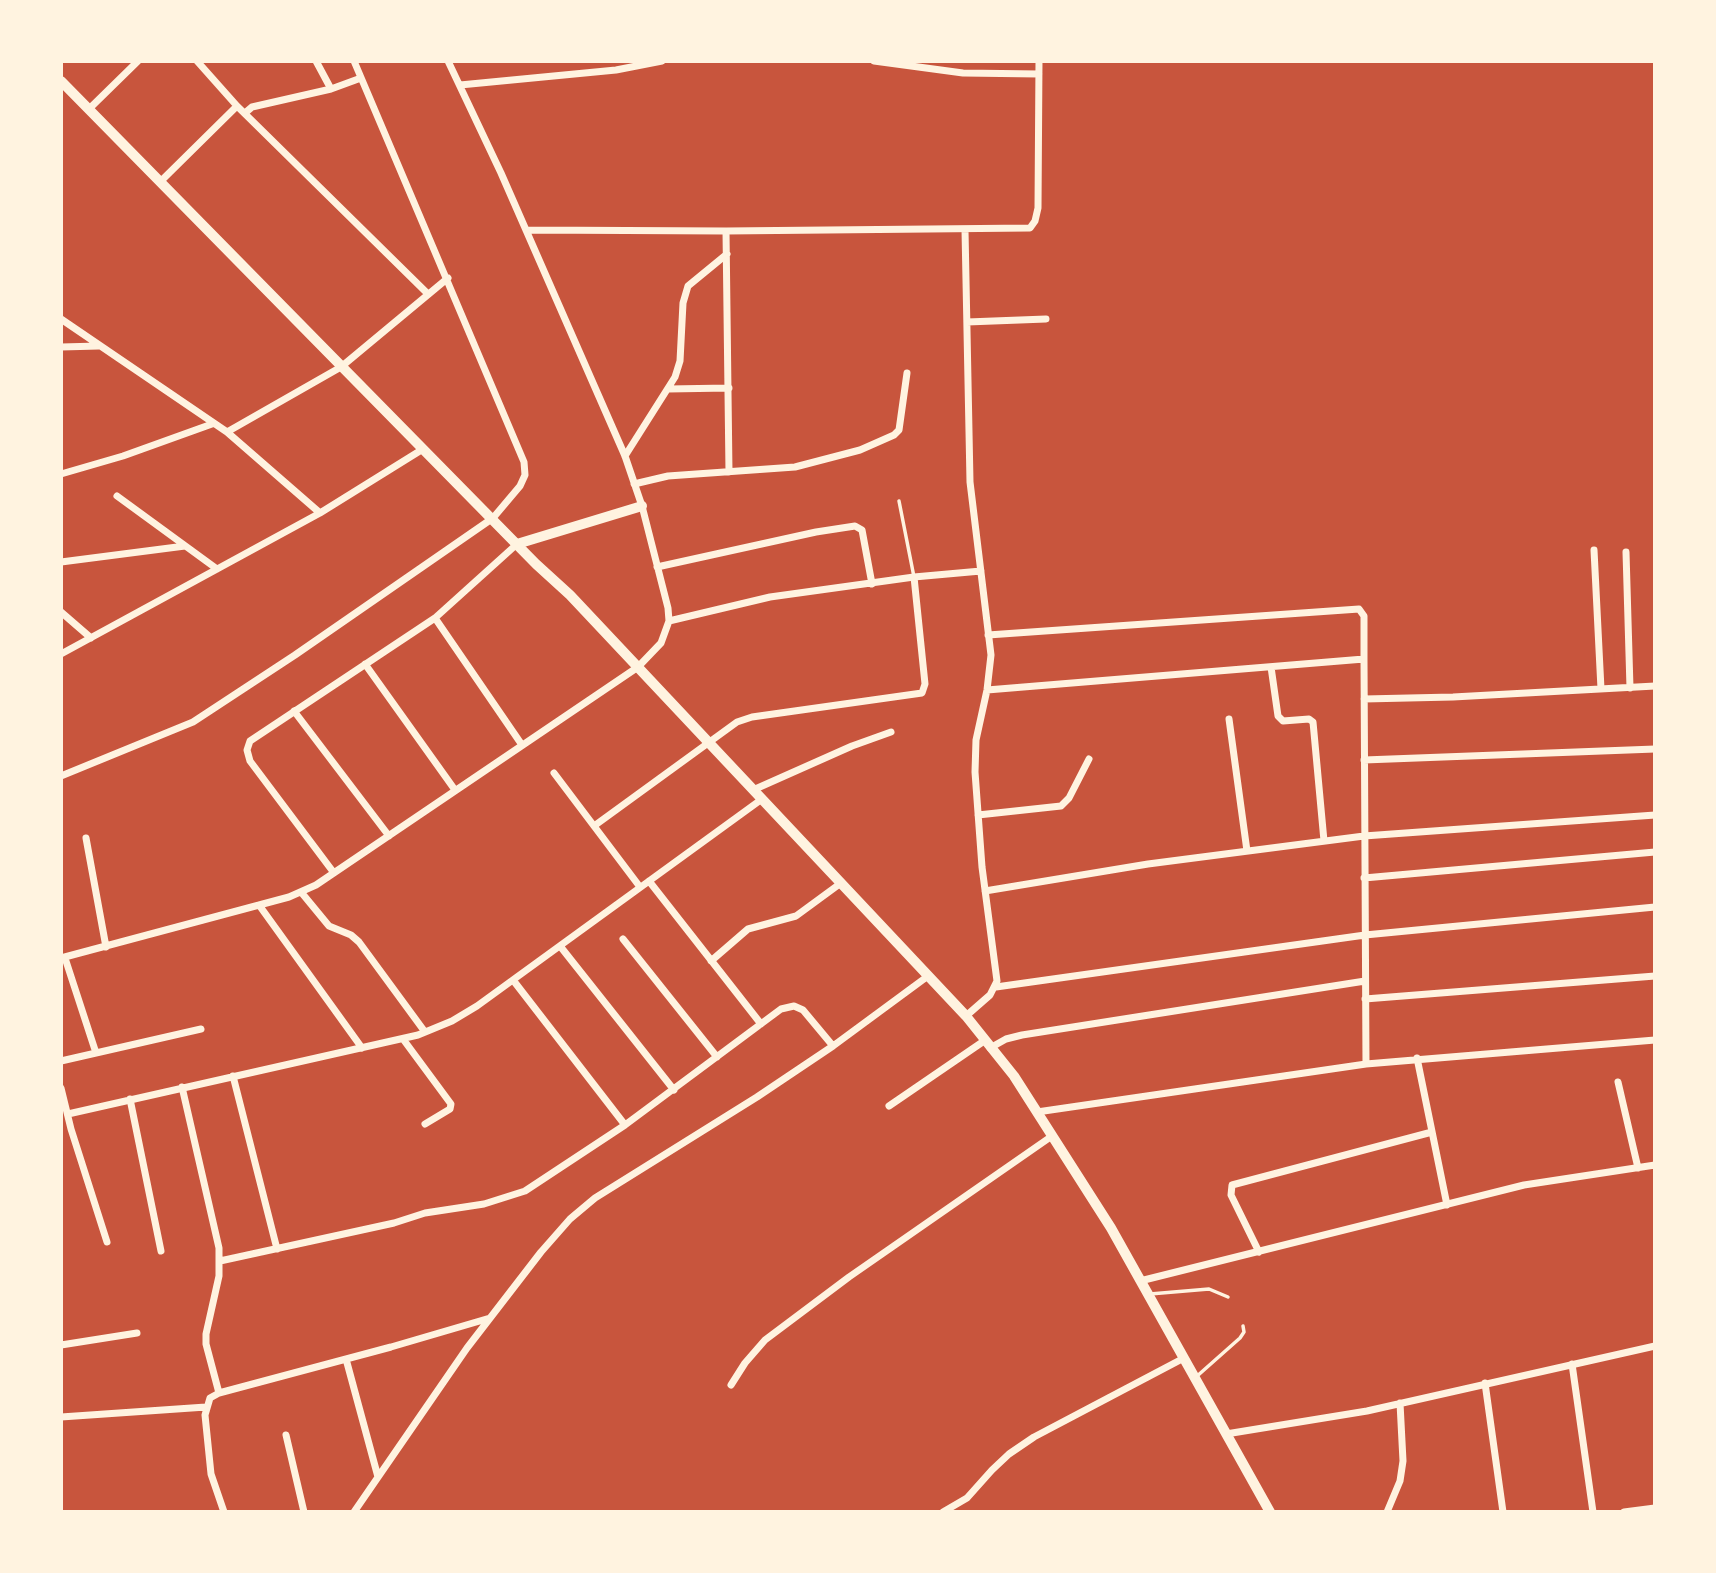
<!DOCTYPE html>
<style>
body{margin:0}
#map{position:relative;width:1716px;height:1573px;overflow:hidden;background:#c8553d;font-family:Karla,sans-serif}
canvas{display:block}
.frame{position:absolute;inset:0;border:63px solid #fff3e0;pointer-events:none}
</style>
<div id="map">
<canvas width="1716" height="1573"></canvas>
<div class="frame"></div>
</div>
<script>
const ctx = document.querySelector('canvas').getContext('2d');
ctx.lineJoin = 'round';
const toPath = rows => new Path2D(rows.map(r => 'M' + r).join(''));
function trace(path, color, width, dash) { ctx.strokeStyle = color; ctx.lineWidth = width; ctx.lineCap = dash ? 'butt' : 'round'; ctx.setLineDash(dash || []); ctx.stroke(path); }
const service = toPath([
 [899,501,914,577],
 [1150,1294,1209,1289,1228,1297],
 [1196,1377,1240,1338,1244,1332,1243,1326]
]);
const minor = toPath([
 [197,61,237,106,428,294],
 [316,61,331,89],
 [874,61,963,73,1039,74],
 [460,85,616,70,662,61],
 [89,109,138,61],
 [245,113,252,107,331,89,361,78],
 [160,182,237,106],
 [526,230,726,231,1030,228,1035,221,1038,208,1039,61],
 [965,230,970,482,991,655,987,690,976,740,975,772,982,867,997,981,990,995,966,1016],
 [726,231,729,472],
 [61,319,227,432,320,513],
 [967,322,1046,319],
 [61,347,99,346],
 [668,389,729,388],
 [227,432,341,367,448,278],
 [625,456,675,377,680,361,683,303,688,286,727,254],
 [61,474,123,456,212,424],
 [634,484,668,476,795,467,860,450,894,435,899,430,907,373],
 [117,496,217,569],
 [1594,550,1601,689],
 [1626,552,1630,688],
 [61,562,185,546],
 [657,567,816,532,855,526,862,530,872,584],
 [61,612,91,638],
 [435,618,522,745],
 [669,621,770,597,914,577,981,571],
 [988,635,1359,609,1364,616,1364,659],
 [61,654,320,513,423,449],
 [365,664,455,790],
 [1271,667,1278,716,1283,721,1309,719,1313,722,1324,841],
 [987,690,1364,659,1366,1064],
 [1364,699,1453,697,1655,686],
 [294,711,389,836],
 [1229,719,1247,851],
 [1364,760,1655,749],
 [554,773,640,887],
 [61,776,193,722,295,655,493,518,520,486,525,475,524,462,354,61],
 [753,790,852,746,891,732],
 [978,815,1061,806,1069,798,1089,759],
 [594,826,737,722,752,717,922,693,925,684,914,577],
 [86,838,106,947],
 [334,873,250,761,247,750,250,741,435,618,517,544],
 [1364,878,1655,852],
 [649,881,761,1024],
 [985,891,1148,864,1364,836,1655,815],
 [301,892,329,926,351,935,359,942,425,1032],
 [259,905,362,1048],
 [623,939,717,1057],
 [560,946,674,1090],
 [61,958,289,897,316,885,638,667,661,643,669,621,668,608,642,506,625,456,501,173,448,61],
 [65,958,96,1053],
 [711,961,748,929,796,916,841,883],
 [513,980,625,1125],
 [996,987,1365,935,1655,907],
 [1365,999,1655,976],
 [403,1039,451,1104,450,1109,425,1124],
 [990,1048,1006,1039,1022,1035,1365,981],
 [1417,1058,1447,1205],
 [61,1061,201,1029],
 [233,1076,277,1249],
 [1618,1082,1638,1168],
 [182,1087,219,1248,219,1276,206,1334,206,1344,219,1393],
 [61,1088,71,1129,107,1242],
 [130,1099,161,1251],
 [889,1106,984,1041],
 [1037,1112,1366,1064,1655,1040],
 [68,1114,418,1035,452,1021,477,1006,762,799],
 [1259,1252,1231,1195,1232,1185,1432,1132],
 [220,1261,394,1223,425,1213,484,1204,525,1191,625,1125,781,1009,794,1006,803,1010,833,1046],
 [1140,1281,1524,1185,1655,1165],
 [61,1345,137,1333],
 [346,1359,378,1477],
 [1572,1364,1593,1512],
 [1485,1383,1503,1512],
 [731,1385,745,1363,765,1340,849,1277,1052,1136],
 [61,1417,206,1407],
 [1226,1434,1367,1411,1655,1346],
 [286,1435,304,1512],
 [224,1512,211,1474,205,1415,210,1398,219,1393,391,1347,490,1318],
 [354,1512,467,1348,541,1252,570,1219,595,1198,757,1097,833,1046,928,976],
 [943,1512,967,1498,992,1470,1009,1454,1034,1437,1184,1358],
 [1387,1512,1400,1481,1403,1461,1400,1403],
 [1624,1512,1655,1508]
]);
const secondary = toPath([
 [61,81,536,564,570,595,966,1016,1014,1076,1111,1228,1270,1512],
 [517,544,642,506]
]);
trace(service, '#fff3e0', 3.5);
trace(minor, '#fff3e0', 7);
trace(secondary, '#fff3e0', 10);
</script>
